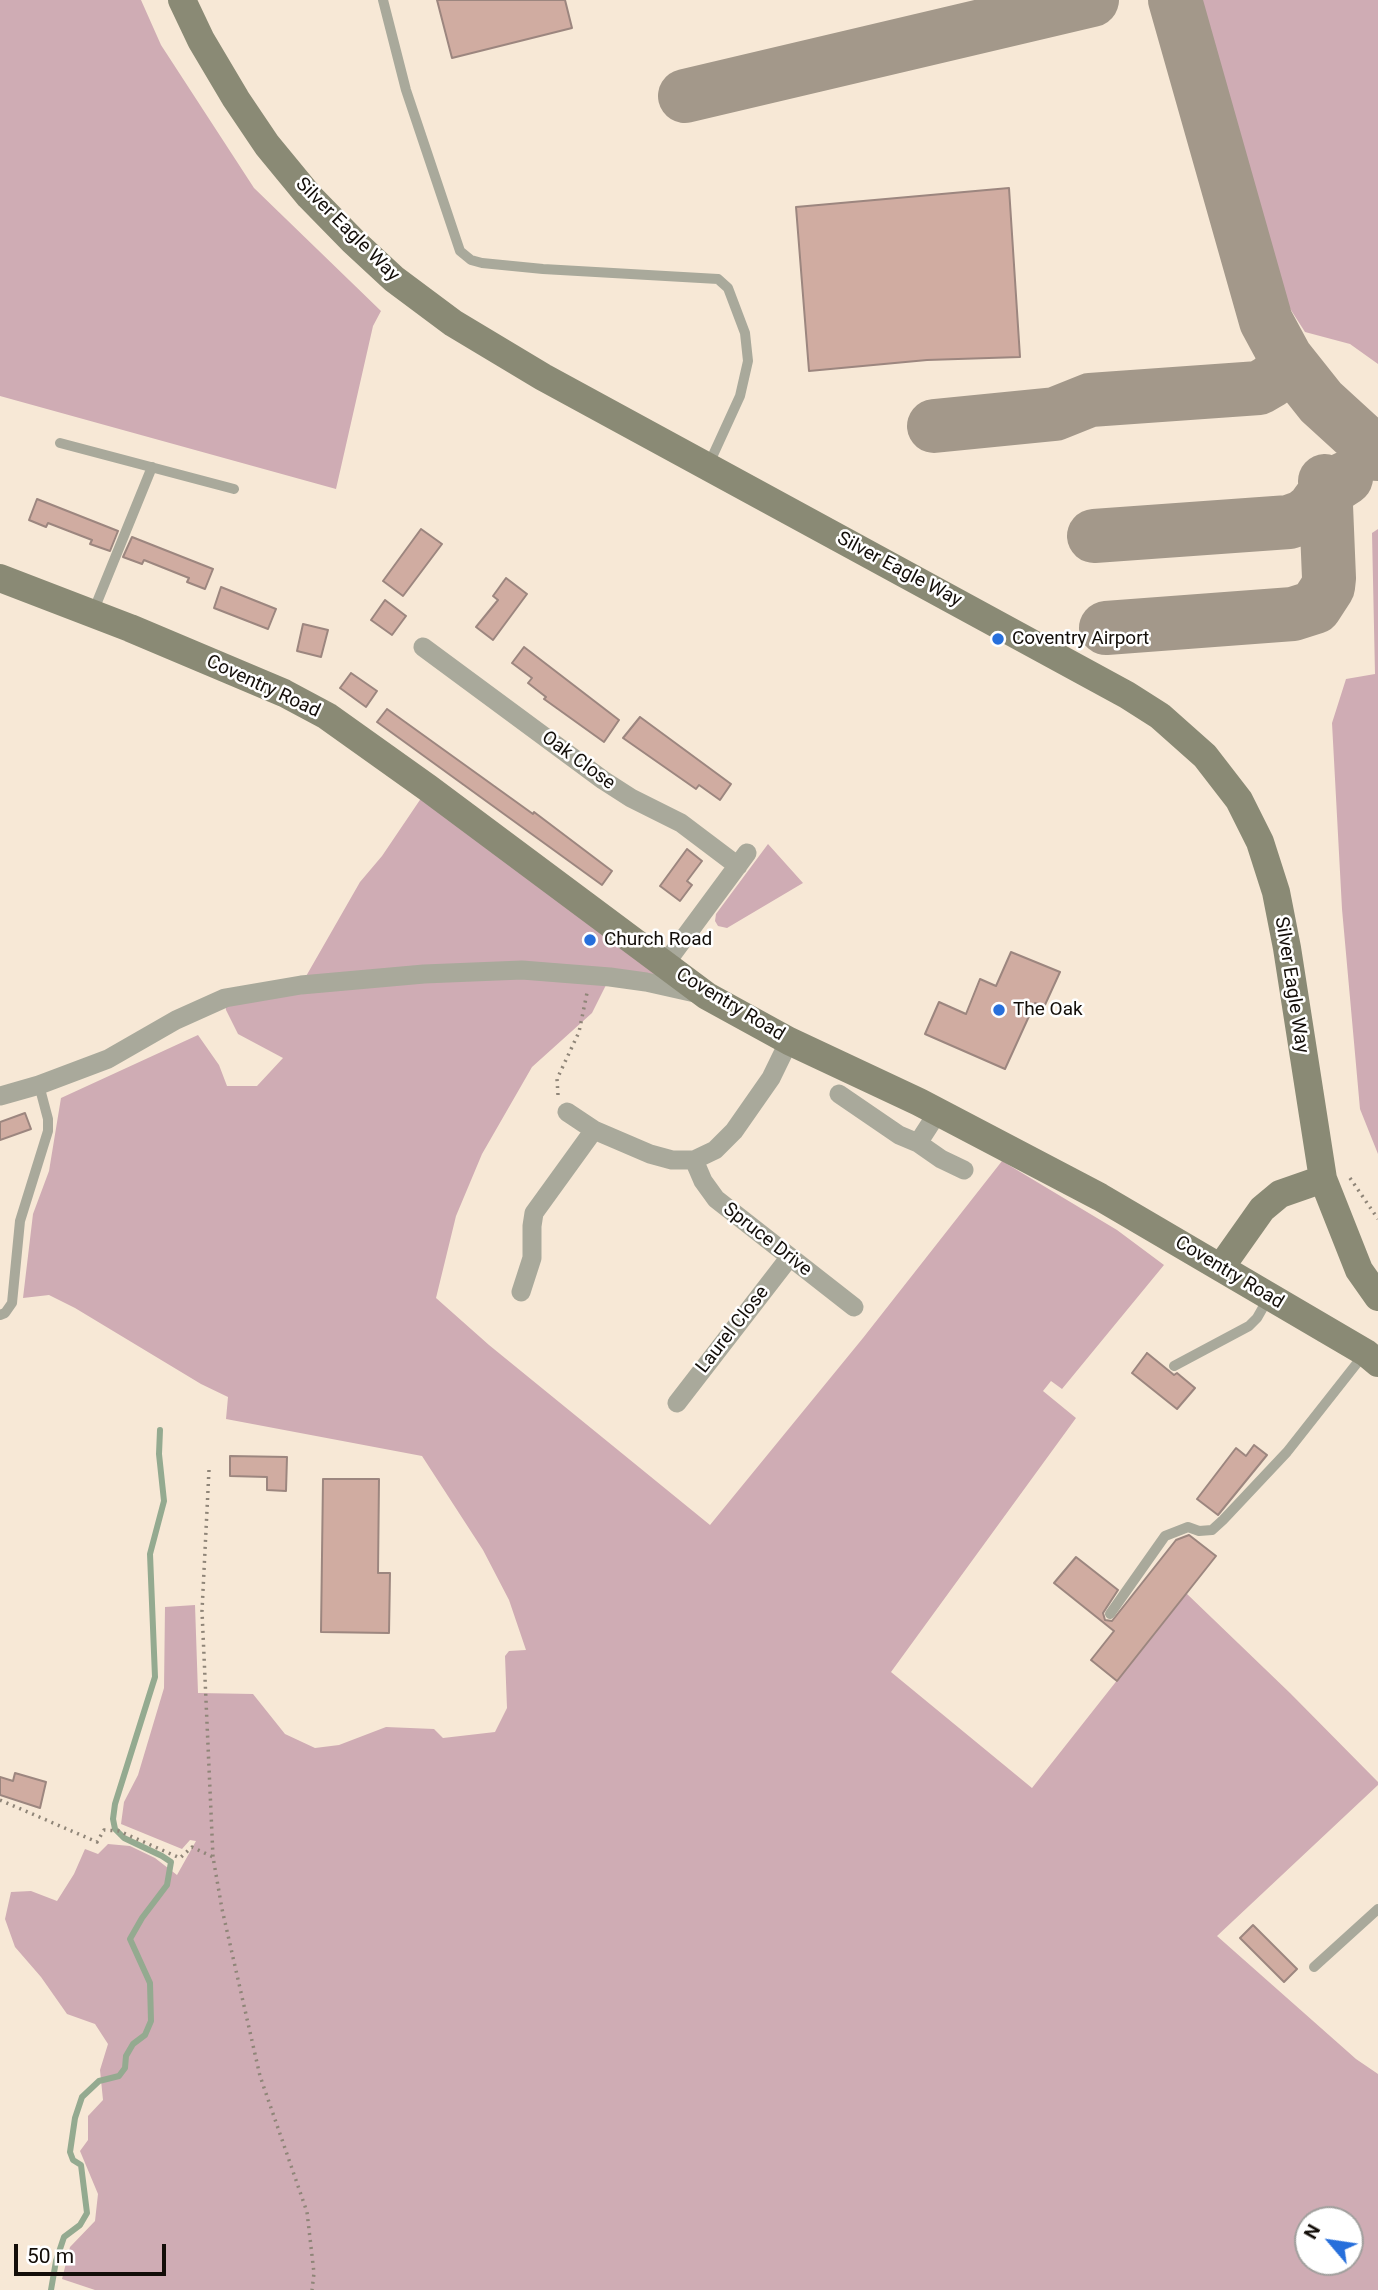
<!DOCTYPE html>
<style>
body{margin:0}
#map{position:relative;width:1378px;height:2290px;overflow:hidden;background:#f7e8d6;font-family:Roboto,sans-serif}
canvas{display:block}
.north{position:absolute;left:1294px;top:2206px;width:70px;height:70px;box-sizing:border-box;background:#fff;border:2px solid #a19f9d;border-radius:50%;rotate:299deg;font-size:19px;font-weight:700;line-height:28px;text-align:center;color:#130e09}
.north::after{content:'';display:block;margin:auto;width:24px;height:32px;background:#276fdb;clip-path:polygon(50% 0,100% 100%,50% 72%,0 100%)}
.scale{position:absolute;left:14px;top:2244px;width:152px;height:32px;box-sizing:border-box;border:4px solid #130e09;border-top:0;padding-left:9px;font-size:21px;line-height:24px;white-space:nowrap;color:#130e09;-webkit-text-stroke:5px #fff;paint-order:stroke}
</style>
<div id="map">
<canvas width="1378" height="2290"></canvas>
<div class="north">N</div>
<div class="scale">50 m</div>
</div>
<script>
const ctx = document.querySelector('canvas').getContext('2d');
ctx.lineJoin = 'round';
function fill(path, color) { ctx.fillStyle = color; ctx.fill(path, 'evenodd'); }
const toPath = rows => new Path2D(rows.map(r => 'M' + r).join(''));
function trace(path, color, width, dash) { ctx.strokeStyle = color; ctx.lineWidth = width; ctx.lineCap = dash ? 'butt' : 'round'; ctx.setLineDash(dash || []); ctx.stroke(path); }
function label(font, color, halo, rows, align = 'center') {
  ctx.font = font + ' Roboto,sans-serif'; ctx.lineWidth = 5; ctx.setLineDash([]); ctx.textBaseline = 'middle'; ctx.strokeStyle = halo; ctx.fillStyle = color; for (const [text, x, y, turn = 0] of rows) {
    ctx.save(); ctx.translate(x, y); ctx.rotate((+turn || 0) * Math.PI / 180); ctx.textAlign = isNaN(turn) ? turn : align; if (halo) ctx.strokeText(text, 0, 0); ctx.fillText(text, 0, 0); ctx.restore();
  }
}
const green = toPath([
 [0,0,141,0,161,45,254,188,381,311,373,326,336,489,0,396],
 [1200,0,1378,0,1378,364,1350,344,1305,332,1282,296],
 [1378,529,1378,1154,1360,1109,1342,909,1332,723,1346,679,1375,674,1372,533],
 [428,788,707,996,610,977,592,1013,532,1067,482,1154,456,1216,436,1298,489,1345,710,1525,863,1338,1002,1161,1117,1230,1164,1265,1062,1389,1051,1381,1043,1391,1076,1418,891,1672,1032,1788,1186,1593,1290,1693,1378,1782,1378,1785,1217,1936,1356,2059,1378,2074,1378,2290,95,2290,62,2279,70,2247,95,2221,98,2194,80,2151,88,2140,88,2116,103,2100,100,2070,108,2044,95,2024,67,2014,41,1977,15,1947,5,1919,11,1892,31,1891,57,1901,74,1874,85,1849,98,1854,108,1844,130,1846,155,1858,177,1875,196,1841,190,1840,182,1849,121,1824,124,1802,138,1775,164,1688,165,1607,195,1605,198,1693,253,1694,285,1734,315,1748,339,1745,386,1727,434,1729,443,1738,495,1732,507,1708,505,1656,509,1651,526,1650,509,1600,483,1550,422,1456,226,1419,228,1397,201,1384,75,1308,49,1295,23,1298,33,1214,49,1171,61,1098,198,1035,219,1065,227,1086,257,1086,283,1058,238,1034,226,1010,225,998,301,985,360,882,382,856],
 [1308,2220,1350,2220,1350,2262,1308,2262],
 [768,844,803,883,727,928,718,926,715,921,716,914]
]);
const stream = toPath([
 [51,2290,56,2261,64,2237,80,2225,87,2213,81,2165,73,2160,70,2152,75,2118,82,2097,99,2081,119,2076,125,2068,126,2056,133,2044,145,2035,151,2021,150,1983,130,1939,142,1918,167,1885,171,1862,162,1856,124,1838,115,1829,113,1819,115,1804,155,1677,150,1554,164,1501,159,1454,160,1430]
]);
const taxiway = toPath([
 [1175,0,1266,321,1286,358,1321,402,1378,454],
 [685,96,1092,0],
 [934,426,1055,414,1090,400,1259,388,1271,381,1281,371,1284,361,1282,351],
 [1094,536,1289,522,1303,517,1313,509,1326,491,1346,478],
 [1106,628,1293,614,1315,607,1328,587,1329,578,1325,481]
]);
const building = toPath([
 [437,0,565,0,572,28,452,58,437,0],
 [1009,188,1020,357,927,360,809,371,796,207,1009,188],
 [37,499,118,531,110,551,90,544,92,540,48,523,46,527,29,520,37,499],
 [421,529,442,544,403,596,383,581,421,529],
 [132,537,213,569,205,589,187,582,189,578,144,560,142,564,123,557,132,537],
 [506,578,527,594,493,640,476,627,498,600,493,596,506,578],
 [221,587,276,609,268,629,214,608,221,587],
 [385,600,406,616,392,635,371,620,385,600],
 [303,624,328,630,321,657,297,651,303,624],
 [524,647,619,720,604,742,544,699,546,697,528,683,532,678,512,663,524,647],
 [351,673,377,691,366,707,340,688,351,673],
 [387,709,533,814,534,812,612,871,602,885,377,722,387,709],
 [640,717,731,784,720,800,699,785,696,789,623,738,640,717],
 [687,849,702,861,687,881,692,885,680,901,660,886,687,849],
 [1011,952,1060,972,1044,1007,1035,1003,1005,1069,925,1034,939,1002,966,1014,980,979,996,986,1011,952],
 [25,1113,31,1129,0,1140,0,1122,25,1113],
 [1147,1353,1174,1375,1177,1373,1195,1388,1177,1409,1132,1373,1147,1353],
 [1254,1445,1267,1455,1218,1515,1197,1499,1236,1448,1246,1456,1254,1445],
 [230,1456,287,1457,286,1491,267,1490,267,1477,230,1476,230,1456],
 [323,1479,379,1479,378,1573,390,1573,389,1633,321,1632,323,1479],
 [1189,1535,1216,1556,1117,1681,1091,1660,1114,1631,1054,1583,1076,1557,1118,1590,1103,1613,1105,1620,1112,1621,1176,1540,1189,1535],
 [15,1773,46,1782,40,1808,0,1795,0,1777,13,1781,15,1773],
 [1253,1925,1297,1969,1284,1982,1240,1938,1253,1925]
]);
const path = toPath([
 [558,1095,557,1079,579,1032,587,993],
 [1350,1178,1378,1219],
 [209,1470,202,1611,213,1857],
 [0,1800,97,1842,104,1830,119,1831,180,1858,192,1847,213,1857,222,1909,260,2076,307,2212,314,2273,312,2290]
]);
const lane = toPath([
 [383,0,406,90,460,251,471,260,482,263,543,269,718,279,728,288,745,333,748,361,740,396,708,466],
 [60,443,234,489],
 [93,612,152,467],
 [0,1315,5,1313,12,1303,20,1221,48,1131,48,1119,39,1085],
 [1174,1366,1249,1326,1257,1318,1269,1297],
 [1110,1614,1165,1536,1188,1527,1199,1531,1212,1530,1223,1520,1287,1452,1365,1353],
 [1314,1967,1378,1909]
]);
const street = toPath([
 [423,647,603,780,631,798,681,823,738,866],
 [665,964,747,853],
 [839,1094,899,1135,918,1143,941,1159,964,1170],
 [0,1096,39,1085,108,1059,176,1020,225,998,301,985,424,974,522,970,610,977,646,982,695,993],
 [567,1112,594,1130,650,1154,672,1160,694,1160,715,1150,734,1131,771,1078,789,1041],
 [918,1143,938,1112],
 [694,1160,703,1181,716,1199,854,1307],
 [521,1292,532,1258,532,1226,534,1213,594,1130],
 [677,1403,789,1258]
]);
const secondary = toPath([
 [182,0,201,40,236,99,267,145,309,196,353,241,394,279,453,323,543,377,1127,695,1160,716,1205,756,1239,800,1260,842,1276,892,1287,948,1323,1179,1359,1270,1378,1297],
 [0,578,130,628,284,693,327,716,428,788,707,996,789,1041,919,1102,1100,1197,1366,1353,1378,1363],
 [1221,1267,1262,1209,1280,1194,1323,1179]
]);
const markers = [
 [998,639,7,"#276fdb"],
 [590,940,7,"#276fdb"],
 [999,1010,7,"#276fdb"]
];
const streetNames = [
 ["Silver Eagle Way",347,230,45],
 ["Silver Eagle Way",899,570,28],
 ["Coventry Road",263,687,25],
 ["Oak Close",578,761,36],
 ["Silver Eagle Way",1291,985,81],
 ["Coventry Road",730,1005,31],
 ["Spruce Drive",767,1240,38],
 ["Coventry Road",1229,1273,31],
 ["Laurel Close",733,1330,-52]
];
const poiNames = [
 ["Coventry Airport",1012,639],
 ["Church Road",604,940],
 ["The Oak",1013,1010]
];
fill(green, '#cfacb4');
trace(stream, '#94aa90', 6);
trace(taxiway, '#a3988a', 54);
fill(building, '#d0aca1');
trace(building, '#9c867f', 2);
trace(path, '#8f8578', 3.5, [2, 5]);
trace(lane, '#a9a99b', 10);
trace(street, '#a9a99b', 19);
trace(secondary, '#8a8a75', 28);
for (const [x, y, r, color] of markers) { const dot = new Path2D(); dot.arc(x, y, r, 0, 2 * Math.PI); ctx.fillStyle = color; ctx.fill(dot); trace(dot, '#fff', 2.5); }
label('19px', '#130e09', '#fff', streetNames);
label('19px', '#130e09', '#fff', poiNames, 'left');
</script>
